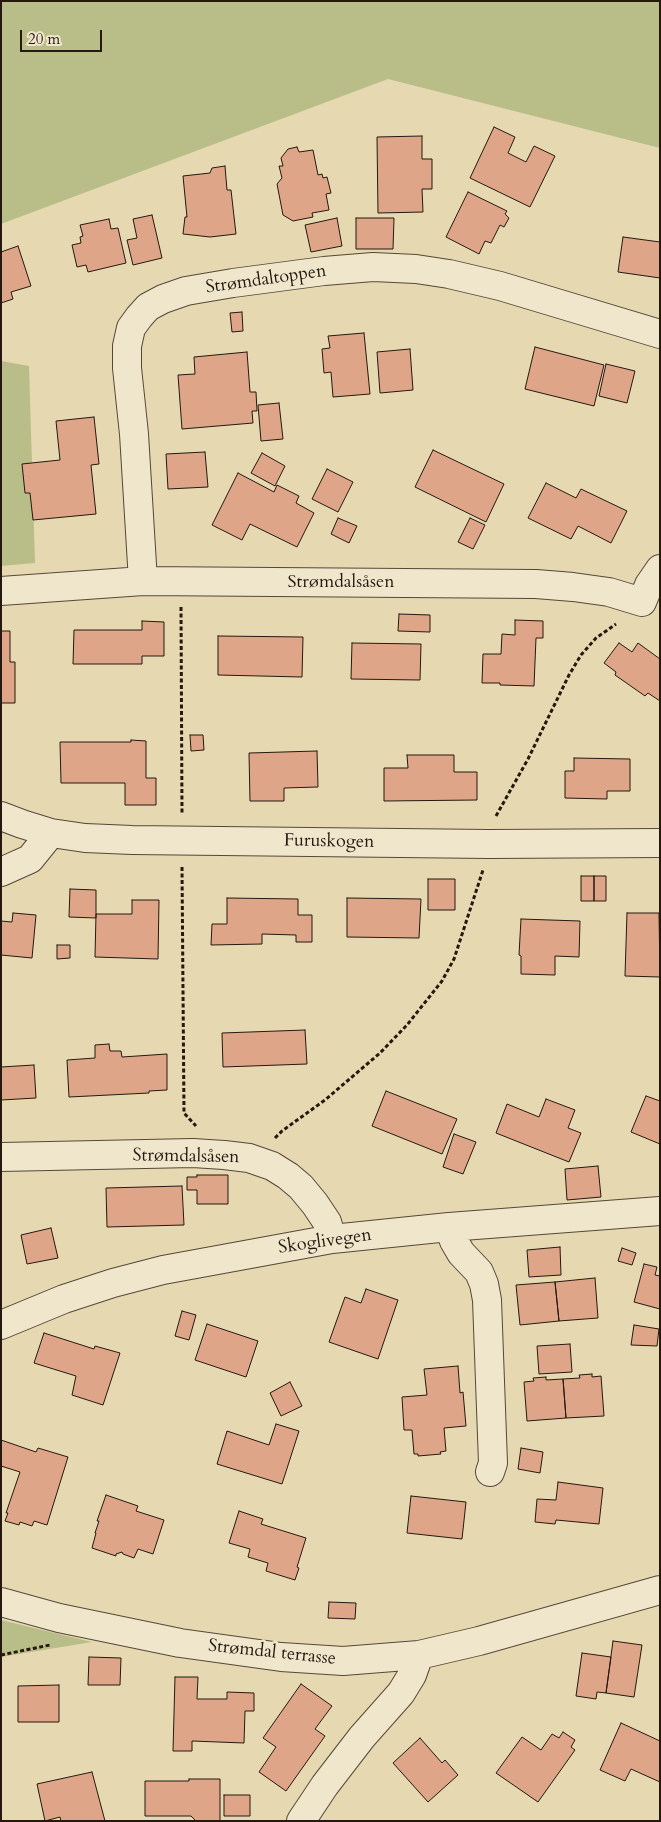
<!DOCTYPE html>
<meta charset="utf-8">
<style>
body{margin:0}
#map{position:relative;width:661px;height:1822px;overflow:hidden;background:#e6d9b1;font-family:Cardo,serif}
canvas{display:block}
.frame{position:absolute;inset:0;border:2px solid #25180f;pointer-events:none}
.scale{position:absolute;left:20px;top:30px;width:82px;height:22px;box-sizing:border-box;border:2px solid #25180f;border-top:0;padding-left:6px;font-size:15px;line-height:18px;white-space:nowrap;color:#25180f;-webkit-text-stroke:4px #efe6cc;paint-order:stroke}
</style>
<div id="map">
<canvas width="661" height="1822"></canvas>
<div class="frame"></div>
<div class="scale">20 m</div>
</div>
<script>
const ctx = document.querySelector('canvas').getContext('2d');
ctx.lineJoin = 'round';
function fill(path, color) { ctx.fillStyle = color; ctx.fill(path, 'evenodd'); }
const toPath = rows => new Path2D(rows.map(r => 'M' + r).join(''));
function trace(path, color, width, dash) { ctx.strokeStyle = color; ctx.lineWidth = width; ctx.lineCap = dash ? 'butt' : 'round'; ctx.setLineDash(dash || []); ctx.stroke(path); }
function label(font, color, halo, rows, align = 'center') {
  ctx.font = font + ' Cardo,serif'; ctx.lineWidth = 5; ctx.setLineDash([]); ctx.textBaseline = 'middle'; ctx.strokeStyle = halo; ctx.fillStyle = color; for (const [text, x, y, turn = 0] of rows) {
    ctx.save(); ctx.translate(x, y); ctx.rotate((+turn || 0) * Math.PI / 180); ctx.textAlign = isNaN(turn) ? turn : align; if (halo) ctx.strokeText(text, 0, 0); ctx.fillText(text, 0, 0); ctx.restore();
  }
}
const green = toPath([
 [1,1,660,1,660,148,388,79,1,224],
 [1,361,29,366,35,563,1,566],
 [1,1620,92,1642,1,1657]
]);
const building = toPath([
 [494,127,515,137,508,153,526,162,534,146,555,156,530,207,470,178,494,127],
 [422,136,422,159,432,159,432,189,422,189,423,212,378,213,377,137,422,136],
 [297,147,299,152,313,150,318,175,322,174,323,178,327,177,331,193,326,194,329,210,312,213,313,217,293,221,283,215,277,184,282,178,279,166,283,166,281,158,288,149,297,147],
 [225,166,227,190,231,190,236,234,210,237,183,234,185,217,187,217,183,176,210,173,212,168,225,166],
 [468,192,507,211,505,214,509,218,504,227,500,225,491,243,485,241,479,254,446,237,468,192],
 [152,215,162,258,133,265,127,240,137,238,133,219,152,215],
 [337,218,342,246,311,252,305,225,337,218],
 [356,218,394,218,393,249,356,249,356,218],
 [109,219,111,229,118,228,126,263,88,272,86,265,77,267,72,245,81,243,80,237,83,236,80,225,109,219],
 [623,237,660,242,660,278,618,272,623,237],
 [18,246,31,286,11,292,13,299,1,303,1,252,18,246],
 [242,312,243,331,232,332,230,313,242,312],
 [364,333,370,394,333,397,331,372,324,373,322,349,330,348,328,336,364,333],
 [535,347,604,365,594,406,525,389,535,347],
 [410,349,413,390,380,393,377,352,410,349],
 [247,352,250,392,256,392,257,411,252,411,253,423,182,429,178,375,195,374,194,357,247,352],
 [606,364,635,371,627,403,599,396,606,364],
 [279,403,283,439,261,441,258,405,279,403],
 [94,417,99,464,91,465,96,514,33,520,30,493,25,493,22,464,60,460,56,421,94,417],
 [433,450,504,484,486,522,415,487,433,450],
 [205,452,208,487,168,489,166,454,205,452],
 [262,453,285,466,275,486,251,473,262,453],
 [327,469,353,482,338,512,312,499,327,469],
 [238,473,274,492,277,485,299,496,296,503,314,513,297,547,250,524,242,540,212,525,238,473],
 [546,483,576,498,581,489,627,511,611,543,578,526,571,539,528,518,546,483],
 [338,518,357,526,349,543,331,534,338,518],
 [470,518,485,525,473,549,458,542,470,518],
 [399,614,430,615,430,632,398,631,399,614],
 [515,620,543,621,543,638,536,638,534,686,500,685,500,683,482,683,483,654,501,654,502,634,515,635,515,620],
 [142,621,164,622,164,656,142,656,142,664,73,664,74,630,142,630,142,621],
 [1,631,10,631,10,662,15,662,15,703,1,703,1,631],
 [218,636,303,637,302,677,218,675,218,636],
 [352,643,421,644,420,680,351,679,352,643],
 [619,643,632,652,638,643,660,659,660,701,648,693,645,696,615,675,616,672,604,663,619,643],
 [190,735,203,735,204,750,191,751,190,735],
 [131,740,146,741,146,778,156,778,156,805,125,805,125,783,61,783,60,742,131,742,131,740],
 [317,751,318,787,284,788,284,801,250,801,249,753,317,751],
 [407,755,454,755,454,772,477,772,477,800,384,801,384,768,408,768,407,755],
 [574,758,630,759,630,791,607,791,607,799,565,798,565,771,574,771,574,758],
 [581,876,594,876,594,901,581,901,581,876],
 [594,876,606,876,606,901,594,901,594,876],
 [428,879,455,879,455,910,428,910,428,879],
 [70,889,96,890,96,918,69,917,70,889],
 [227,898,298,899,298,915,312,915,312,942,296,942,296,935,262,934,262,944,211,945,212,924,227,924,227,898],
 [347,898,421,899,419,938,347,937,347,898],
 [132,900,159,900,158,959,95,957,96,914,132,914,132,900],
 [13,913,36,915,32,958,1,955,1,921,12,922,13,913],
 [627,913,659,913,660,977,625,976,627,913],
 [521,919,580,921,579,957,555,956,555,975,521,974,521,956,519,955,521,919],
 [57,945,70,945,70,958,57,959,57,945],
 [305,1030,307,1064,223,1067,222,1033,305,1030],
 [109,1044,110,1051,121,1051,122,1057,167,1054,167,1090,149,1091,149,1093,69,1097,67,1060,95,1058,95,1045,109,1044],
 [34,1065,36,1098,1,1100,1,1067,34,1065],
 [386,1091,457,1119,442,1154,372,1126,386,1091],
 [646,1096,660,1101,660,1144,631,1132,646,1096],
 [546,1099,575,1110,568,1128,581,1133,569,1162,496,1133,507,1104,539,1117,546,1099],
 [454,1134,476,1142,463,1174,443,1167,454,1134],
 [598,1166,601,1197,567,1200,565,1169,598,1166],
 [197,1175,228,1175,228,1204,197,1204,197,1190,187,1190,187,1177,197,1177,197,1175],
 [182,1186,184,1225,107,1227,106,1188,182,1186],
 [51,1228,58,1258,27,1264,21,1235,51,1228],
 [560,1247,561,1275,529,1277,527,1250,560,1247],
 [622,1248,636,1253,632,1265,618,1261,622,1248],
 [644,1264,657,1267,655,1275,660,1276,660,1309,634,1302,644,1264],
 [595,1278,598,1318,559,1321,555,1282,595,1278],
 [555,1282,559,1321,520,1325,516,1285,555,1282],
 [366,1289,398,1300,378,1359,329,1342,345,1297,361,1303,366,1289],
 [182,1311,196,1315,189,1340,175,1336,182,1311],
 [207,1324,258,1341,246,1377,195,1360,207,1324],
 [634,1325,659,1329,657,1346,631,1345,634,1325],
 [44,1333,94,1349,95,1346,120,1353,103,1405,72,1395,76,1376,34,1363,44,1333],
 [570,1344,572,1372,539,1374,537,1346,570,1344],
 [458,1366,460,1393,463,1392,466,1426,444,1428,446,1451,440,1452,441,1454,418,1456,418,1454,414,1454,412,1430,404,1430,402,1397,427,1395,424,1369,458,1366],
 [592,1374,592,1377,601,1376,604,1416,566,1418,563,1379,580,1378,579,1375,592,1374],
 [546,1377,546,1380,563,1379,566,1418,527,1421,524,1382,534,1381,533,1378,546,1377],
 [290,1382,302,1406,281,1416,270,1393,290,1382],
 [276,1424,299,1431,282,1484,217,1464,227,1431,269,1445,276,1424],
 [1,1440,36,1452,38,1448,68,1457,47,1525,34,1521,32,1526,20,1522,19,1525,5,1521,8,1513,6,1513,20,1472,1,1466,1,1440],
 [521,1448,543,1452,540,1473,518,1469,521,1448],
 [558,1482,603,1488,599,1524,556,1520,555,1524,535,1522,537,1499,556,1500,558,1482],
 [106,1495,138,1506,136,1511,164,1520,153,1554,138,1549,134,1558,123,1554,122,1552,116,1554,116,1556,92,1548,96,1533,95,1533,99,1521,97,1521,106,1495],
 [411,1496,466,1502,462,1539,407,1533,411,1496],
 [239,1511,263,1519,261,1524,306,1538,297,1567,299,1568,295,1580,266,1571,268,1563,248,1557,250,1549,229,1543,239,1511],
 [329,1602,356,1603,355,1619,328,1618,329,1602],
 [613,1641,642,1645,634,1697,606,1693,613,1641],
 [582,1653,611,1657,606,1693,597,1692,596,1699,576,1696,582,1653],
 [89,1657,121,1658,120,1685,88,1685,89,1657],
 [175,1677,198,1677,197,1699,227,1699,227,1692,254,1693,254,1711,245,1711,244,1743,192,1741,192,1751,173,1751,175,1677],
 [301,1684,332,1706,315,1729,325,1736,286,1791,259,1772,276,1747,263,1738,301,1684],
 [59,1685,59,1722,18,1722,18,1686,59,1685],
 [621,1723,660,1741,660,1782,631,1769,625,1781,600,1770,621,1723],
 [563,1732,575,1740,571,1747,575,1750,538,1802,496,1773,522,1737,541,1750,552,1734,559,1738,563,1732],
 [420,1738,442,1763,445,1760,458,1775,428,1802,393,1763,420,1738],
 [92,1772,105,1821,61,1821,60,1817,45,1821,37,1784,92,1772],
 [189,1779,220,1779,220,1821,196,1821,191,1816,145,1816,145,1781,189,1781,189,1779],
 [224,1795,250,1795,250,1816,224,1816,224,1795]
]);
const path = toPath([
 [181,607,182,814],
 [496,816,528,759,569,675,581,655,596,638,616,624],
 [182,867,184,1113,196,1126],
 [275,1138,282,1131,325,1100,380,1053,407,1025,442,981,454,959,483,870],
 [1,1655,50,1645]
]);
const minor = toPath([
 [143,581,134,434,127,368,127,346,131,328,139,317,148,307,163,299,186,291,233,283,324,271,373,267,416,269,449,274,500,286,660,334],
 [1,591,143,581,536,584,573,587,609,592,642,602,649,585,660,569],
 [1,816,22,824,51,833,85,838,132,840,489,844,660,843],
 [1,872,30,859,51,833],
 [1,1157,193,1153,224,1155,249,1158,272,1166,288,1176,301,1187,315,1204,327,1222,332,1239],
 [449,1227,454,1241,461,1253,479,1272,484,1284,487,1300,493,1463,490,1472],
 [1,1325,64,1299,113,1283,163,1270,332,1239,449,1227,660,1211],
 [1,1602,59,1618,180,1643,281,1657,343,1661,419,1655,479,1641,660,1590],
 [301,1821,325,1785,362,1737,401,1693,412,1675,419,1655]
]);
const streetNames = [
 ["Strømdaltoppen",266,280,-8],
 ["Strømdalsåsen",341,583],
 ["Furuskogen",329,842,1],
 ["Strømdalsåsen",186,1157,1],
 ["Skoglivegen",325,1242,-8],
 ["Strømdal terrasse",272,1653,6]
];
fill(green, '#b9be88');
fill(building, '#dea589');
trace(building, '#25180f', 1);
trace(minor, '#554838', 30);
trace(path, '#25180f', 3, [4, 2.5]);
trace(minor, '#efe6cc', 28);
label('18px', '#25180f', '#efe6cc', streetNames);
</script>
